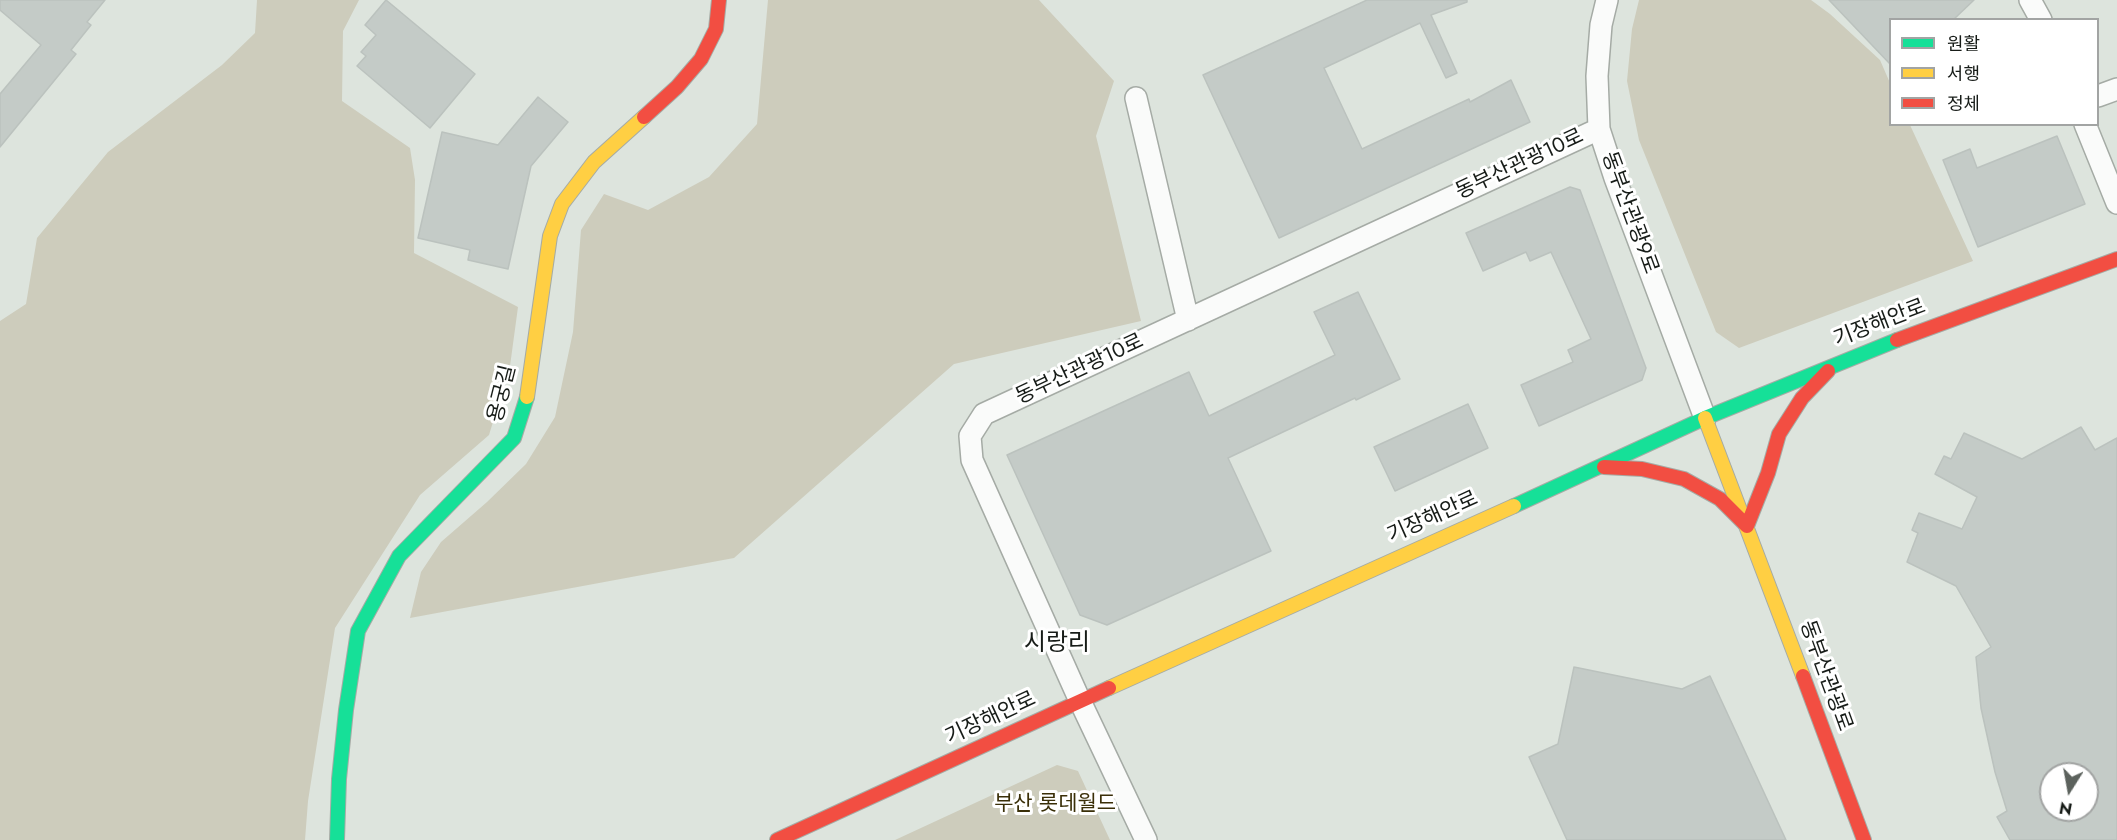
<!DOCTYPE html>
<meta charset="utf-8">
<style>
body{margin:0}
#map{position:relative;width:2117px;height:840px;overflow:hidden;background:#dde4dd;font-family:Jost,"Noto Sans KR",sans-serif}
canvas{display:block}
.legend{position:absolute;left:1889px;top:18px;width:210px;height:108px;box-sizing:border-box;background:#fff;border:2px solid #a2a4a3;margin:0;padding:8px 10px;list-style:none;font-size:18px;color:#171c18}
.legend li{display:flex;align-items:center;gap:12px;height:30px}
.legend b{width:30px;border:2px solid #a2a4a3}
.north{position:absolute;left:2039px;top:762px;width:60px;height:60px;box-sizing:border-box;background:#fff;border:2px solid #a2a4a3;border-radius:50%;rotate:191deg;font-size:16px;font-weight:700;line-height:24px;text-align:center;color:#171c18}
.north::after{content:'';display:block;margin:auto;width:21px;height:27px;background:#5c625d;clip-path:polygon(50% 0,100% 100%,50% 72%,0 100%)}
</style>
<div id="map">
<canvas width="2117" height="840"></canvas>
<ul class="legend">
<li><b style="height:8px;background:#16e098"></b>원활</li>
<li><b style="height:8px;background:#ffcf43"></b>서행</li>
<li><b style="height:8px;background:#f24e42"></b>정체</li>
</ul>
<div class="north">N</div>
</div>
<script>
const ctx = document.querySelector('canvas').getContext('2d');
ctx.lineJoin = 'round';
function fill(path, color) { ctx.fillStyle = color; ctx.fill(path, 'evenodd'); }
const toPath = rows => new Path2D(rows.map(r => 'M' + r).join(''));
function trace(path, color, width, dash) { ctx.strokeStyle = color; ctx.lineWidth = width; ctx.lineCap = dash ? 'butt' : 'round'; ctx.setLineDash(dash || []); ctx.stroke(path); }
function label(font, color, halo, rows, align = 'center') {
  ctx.font = font + ' Jost,"Noto Sans KR",sans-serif'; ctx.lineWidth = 6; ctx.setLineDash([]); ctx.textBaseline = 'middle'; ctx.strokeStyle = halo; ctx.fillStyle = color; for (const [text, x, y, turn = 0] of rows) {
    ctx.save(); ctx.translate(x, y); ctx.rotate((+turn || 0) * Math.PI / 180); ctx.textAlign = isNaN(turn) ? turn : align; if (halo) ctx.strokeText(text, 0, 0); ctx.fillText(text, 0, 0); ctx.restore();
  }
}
const green = toPath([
 [257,0,359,0,343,31,342,101,410,148,415,180,414,253,518,307,510,366,489,435,420,495,335,628,308,801,305,840,0,840,0,321,26,304,37,238,108,152,222,65,255,33],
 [768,0,1039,0,1114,81,1096,136,1141,321,954,364,734,558,410,618,421,572,441,542,487,502,526,464,555,417,573,332,581,230,604,194,648,210,709,177,757,124],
 [1639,0,1811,0,1830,14,1880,60,1890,83,1890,124,1910,125,1973,261,1739,348,1716,332,1639,140,1627,81,1632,29],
 [1057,765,1078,771,1110,840,895,840]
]);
const building = toPath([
 [0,0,105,0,87,22,91,25,71,50,76,54,0,147,0,94,41,45,0,10,0,0],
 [386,0,475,74,430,128,357,66,366,56,361,52,376,35,365,25,386,0],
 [1367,0,1467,0,1467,2,1431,15,1457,73,1446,78,1420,23,1324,68,1362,149,1469,99,1470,102,1511,80,1530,122,1279,238,1203,75,1367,0],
 [1829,0,1974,0,1953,20,1890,20,1890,64,1829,0],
 [538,97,568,122,531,166,508,269,468,260,470,250,418,238,442,132,498,145,538,97],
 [2057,136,2085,204,1978,247,1943,160,1970,149,1977,168,2057,136],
 [1570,187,1580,190,1646,368,1642,380,1539,426,1521,385,1573,362,1568,350,1591,339,1551,252,1530,261,1526,252,1483,271,1466,233,1570,187],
 [1358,292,1400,379,1356,400,1355,398,1228,458,1271,551,1107,625,1080,615,1007,455,1189,372,1209,416,1335,355,1314,312,1358,292],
 [1468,404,1488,448,1395,491,1374,447,1468,404],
 [2081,427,2095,450,2117,438,2117,840,2010,840,1997,817,2007,811,1995,772,1981,708,1976,657,1991,647,1956,586,1907,562,1918,533,1912,530,1919,513,1962,529,1977,497,1935,474,1944,456,1951,459,1964,433,2022,459,2081,427],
 [2051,774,2087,774,2087,810,2051,810,2051,774],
 [1574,667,1682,689,1710,676,1786,840,1567,840,1529,757,1558,744,1574,667]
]);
const street = toPath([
 [1607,0,1601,25,1597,76,1599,129,1615,178,1705,418],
 [2030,0,2041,20],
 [2098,96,2117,89],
 [1136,98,1188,320],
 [2085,124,2117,203],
 [1146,840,1080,701,972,460,970,436,984,414,1599,129]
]);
const fast = toPath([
 [1514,506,1705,418,1897,340],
 [337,840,339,779,346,710,358,631,399,556,514,438,527,397]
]);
const slow = toPath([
 [527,397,550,236,562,204,594,162,644,117],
 [1705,418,1803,676],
 [1109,688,1514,506]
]);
const jam = toPath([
 [644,117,677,87,701,59,716,29,719,0],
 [1897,340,2117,259],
 [1604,467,1642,469,1684,479,1720,499,1747,526,1768,473,1779,434,1802,398,1828,371],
 [1803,676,1864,840],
 [777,840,1109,688]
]);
const streetNames = [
 ["동부산관광10로",1520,165,-25],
 ["동부산관광9로",1629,213,70],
 ["기장해안로",1880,324,-21],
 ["동부산관광10로",1080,370,-25],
 ["용궁길",503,394,-76],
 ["기장해안로",1433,518,-24],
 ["동부산관광로",1825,676,70],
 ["기장해안로",991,719,-25]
];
const parkNames = [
 ["부산 롯데월드",1055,805]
];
const quarterNames = [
 ["시랑리",1057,644]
];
fill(green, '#cdccbc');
fill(building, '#c4cbc7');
trace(building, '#bbc2be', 1.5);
trace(street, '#a5aba5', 24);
trace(fast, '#a5aba5', 16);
trace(slow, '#a5aba5', 16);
trace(jam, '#a5aba5', 16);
trace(street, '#fafbfa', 21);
trace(fast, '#16e098', 14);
trace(slow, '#ffcf43', 14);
trace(jam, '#f24e42', 14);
label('21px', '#171c18', '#fff', streetNames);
label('21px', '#3a2f08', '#fff', parkNames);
label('24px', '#171c18', '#fff', quarterNames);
</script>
